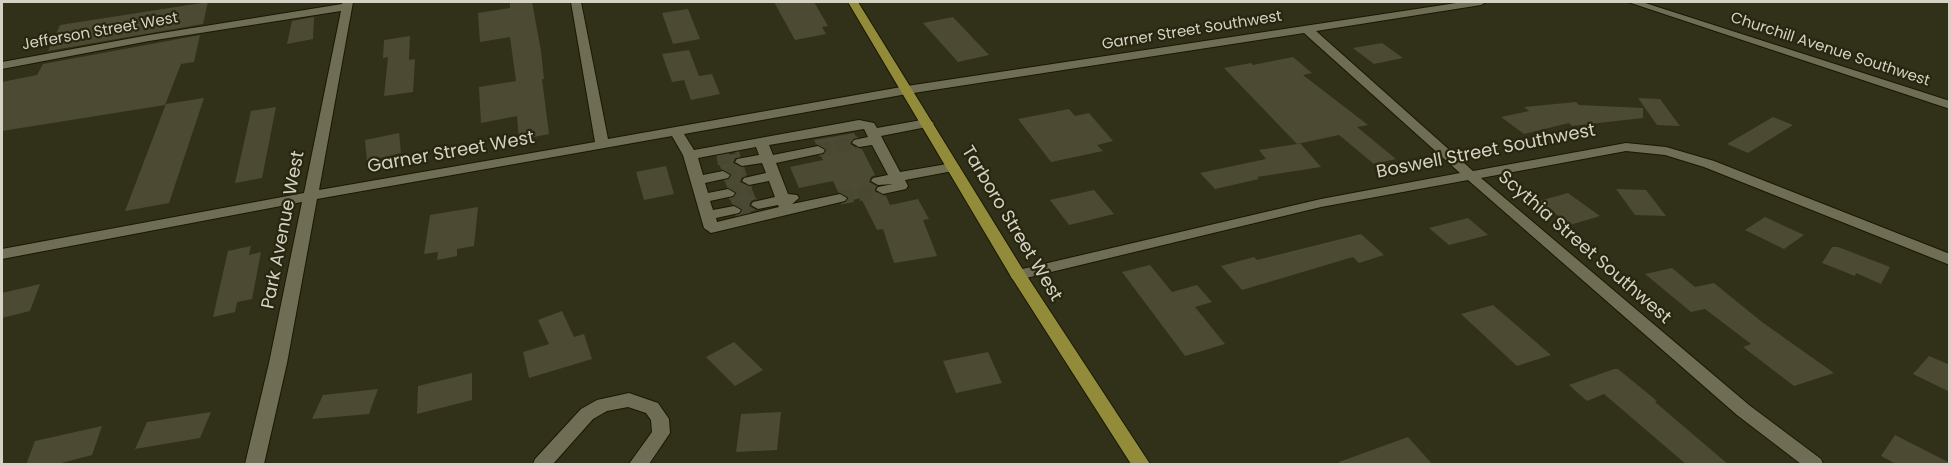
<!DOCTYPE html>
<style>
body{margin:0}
#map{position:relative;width:1951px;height:466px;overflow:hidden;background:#313019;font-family:Poppins,sans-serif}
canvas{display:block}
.frame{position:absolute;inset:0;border:3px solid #d3d2c4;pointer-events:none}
</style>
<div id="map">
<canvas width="1951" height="466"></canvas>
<div class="frame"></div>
</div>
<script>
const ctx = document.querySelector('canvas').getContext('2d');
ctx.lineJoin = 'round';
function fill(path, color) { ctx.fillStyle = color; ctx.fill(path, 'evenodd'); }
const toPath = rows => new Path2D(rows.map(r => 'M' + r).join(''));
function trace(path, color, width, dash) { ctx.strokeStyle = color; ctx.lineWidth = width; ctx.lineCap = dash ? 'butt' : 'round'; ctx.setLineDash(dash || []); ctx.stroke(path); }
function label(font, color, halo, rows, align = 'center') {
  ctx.font = font + ' Poppins,sans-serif'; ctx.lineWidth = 4.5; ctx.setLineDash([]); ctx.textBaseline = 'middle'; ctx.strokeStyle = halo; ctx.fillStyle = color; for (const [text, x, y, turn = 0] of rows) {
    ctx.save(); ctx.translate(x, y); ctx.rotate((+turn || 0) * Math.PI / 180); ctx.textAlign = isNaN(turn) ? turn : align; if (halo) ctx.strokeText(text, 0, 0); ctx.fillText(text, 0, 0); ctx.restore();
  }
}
const building = toPath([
 [208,2,203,24,48,51,60,25],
 [510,2,532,2,541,51,544,79,542,79,549,134,519,140,517,116,481,123,479,87,516,81,510,37,480,42,478,13,510,8],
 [774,2,814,2,828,26,822,27,826,34,795,40],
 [688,9,700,39,673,44,662,13],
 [314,17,313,39,287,44,292,21],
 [953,17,989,55,958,62,923,23],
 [200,35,194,62,181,64,165,105,2,131,2,82,37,75,43,64],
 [410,36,409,60,415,59,413,92,384,96,388,57,383,58,384,40],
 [1382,43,1403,58,1374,64,1353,48],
 [689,50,699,76,712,74,720,94,691,100,684,80,672,82,662,54],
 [1293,57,1312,73,1303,75,1368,125,1357,127,1396,159,1374,164,1339,135,1297,144,1300,143,1321,167,1257,177,1259,179,1215,189,1200,173,1266,159,1259,150,1297,144,1224,68,1251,63,1253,65],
 [204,98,169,203,125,211,166,104],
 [1638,98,1660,99,1680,126,1657,125],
 [1576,102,1579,105,1643,108,1643,118,1572,126,1569,123,1524,134,1501,117,1529,111,1524,107],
 [276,107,262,178,235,183,251,111],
 [1069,109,1075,116,1089,113,1113,141,1097,145,1103,151,1051,162,1018,119],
 [1773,117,1793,125,1748,153,1727,144],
 [399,133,401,153,367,161,365,140],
 [854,133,856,137,850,144,858,149,862,149,875,175,871,177,869,182,876,186,875,192,886,196,890,205,918,199,929,219,923,220,937,256,894,263,883,229,877,230,861,198,848,201,848,196,838,192,833,181,799,188,790,167,823,160,821,156,827,151,826,148,816,144,814,140],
 [739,153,740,156,735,158,733,163,744,168,747,175,742,177,740,182,751,187,756,199,751,201,749,206,756,210,741,214,743,209,732,204,730,199,735,197,737,192,727,187,725,181,730,179,732,174,721,169,717,157],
 [666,166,674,194,644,200,636,172],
 [1616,189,1646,190,1666,216,1635,215],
 [1094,190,1114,214,1069,225,1050,200],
 [1568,193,1600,216,1570,225,1539,201],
 [478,207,474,246,457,249,457,256,437,260,438,252,424,254,430,215],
 [1765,217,1804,235,1784,249,1745,230],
 [1468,218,1488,235,1449,245,1429,228],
 [1361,234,1384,255,1359,263,1353,257,1242,290,1221,266,1254,257,1257,260],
 [251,246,249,255,261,252,252,299,237,302,235,312,213,317,228,251],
 [1832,247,1838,247,1890,267,1881,284,1856,273,1855,276,1822,263],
 [1150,265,1172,292,1197,285,1212,302,1195,307,1225,344,1185,356,1122,272],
 [1672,268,1695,287,1714,283,1762,322,1834,373,1794,386,1743,347,1751,344,1705,309,1691,312,1645,274],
 [40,284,30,311,2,318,2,293],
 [1493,305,1551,355,1517,366,1461,314],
 [562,311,574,337,584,334,592,359,529,378,523,352,549,344,538,320],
 [734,342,763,370,735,386,706,357],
 [988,352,1002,383,956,393,943,361],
 [1929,356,1950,365,1950,392,1913,374],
 [1614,369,1618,369,1657,401,1655,402,1729,465,1687,465,1604,394,1587,401,1569,385],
 [472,373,472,400,417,414,418,386],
 [378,389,369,414,312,419,323,395],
 [211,412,200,438,135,449,147,422],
 [781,412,777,450,736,452,741,414],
 [102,426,92,455,54,465,26,465,35,441],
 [1895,435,1950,463,1950,465,1898,465,1881,456],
 [1408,437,1433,465,1339,465,1339,462]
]);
const minorTunnelFar1 = toPath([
 [818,150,859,143],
 [717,159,740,155],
 [723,175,745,171],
 [728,193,752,189],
 [840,198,883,190]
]);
const minorTunnel = toPath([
 [734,210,758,205]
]);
const minor = toPath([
 [343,2,353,2,319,190,595,142,571,2,581,2,608,139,907,86,1463,2,1486,2,1481,5,1316,31,1473,171,1626,143,1666,147,1714,161,1950,254,1950,265,1704,167,1665,155,1626,151,1481,178,1749,405,1821,459,1823,464,1801,464,1737,415,1468,180,1321,207,1018,280,1012,279,1010,275,1018,270,1321,199,1460,173,1304,33,907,94,684,134,694,150,859,120,874,123,877,128,927,119,934,123,932,126,881,136,900,172,953,163,960,167,953,171,905,180,908,186,906,189,883,194,876,190,878,187,893,184,878,185,871,181,873,178,888,175,872,145,859,147,852,143,854,140,868,137,864,129,769,145,773,155,818,146,825,150,823,153,776,163,788,194,797,195,799,198,792,204,840,194,847,198,845,201,711,233,704,228,683,155,672,136,317,199,287,363,264,464,245,464,269,363,302,202,2,259,2,249,304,193,341,11,149,41,2,69,2,62,149,35,342,4,343,2],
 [756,147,759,155,737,159,735,162,742,166,762,163,766,173,744,178,742,181,749,185,769,181,775,197,753,202,751,205,758,209,778,205,779,207,717,222,716,218,739,213,741,210,734,206,713,210,710,201,733,196,735,193,728,189,708,193,705,183,728,178,730,175,723,171,703,175,698,158,756,147],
 [1628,2,1642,2,1950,101,1950,109,1628,2],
 [629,393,658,403,669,419,670,433,649,464,629,464,652,432,651,420,646,413,628,407,607,411,593,419,553,464,533,464,535,459,581,409,597,400,629,393]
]);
const major = toPath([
 [848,2,858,2,1025,273,1150,464,1131,464,1010,275,848,2]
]);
const farStreetnames = [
 ["Garner Street Southwest",1192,31,-9],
 ["Jefferson Street West",100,32,-10],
 ["Churchill Avenue Southwest",1830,50,18]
];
const streetNames = [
 ["Boswell Street Southwest",1486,152,-11],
 ["Garner Street West",451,153,-10],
 ["Tarboro Street West",1011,224,59],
 ["Park Avenue West",284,230,-79],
 ["Scythia Street Southwest",1584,248,41]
];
fill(building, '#4c4a32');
trace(minorTunnelFar1, '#494833', 13, [13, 6]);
trace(minorTunnel, '#494833', 16, [16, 8]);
trace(minor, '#1a1803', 2);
trace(major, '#1a1803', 2);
fill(minor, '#6f6e54');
fill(major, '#928b3a');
label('15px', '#d3d2c4', '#28260f', farStreetnames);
label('18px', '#d3d2c4', '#28260f', streetNames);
</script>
